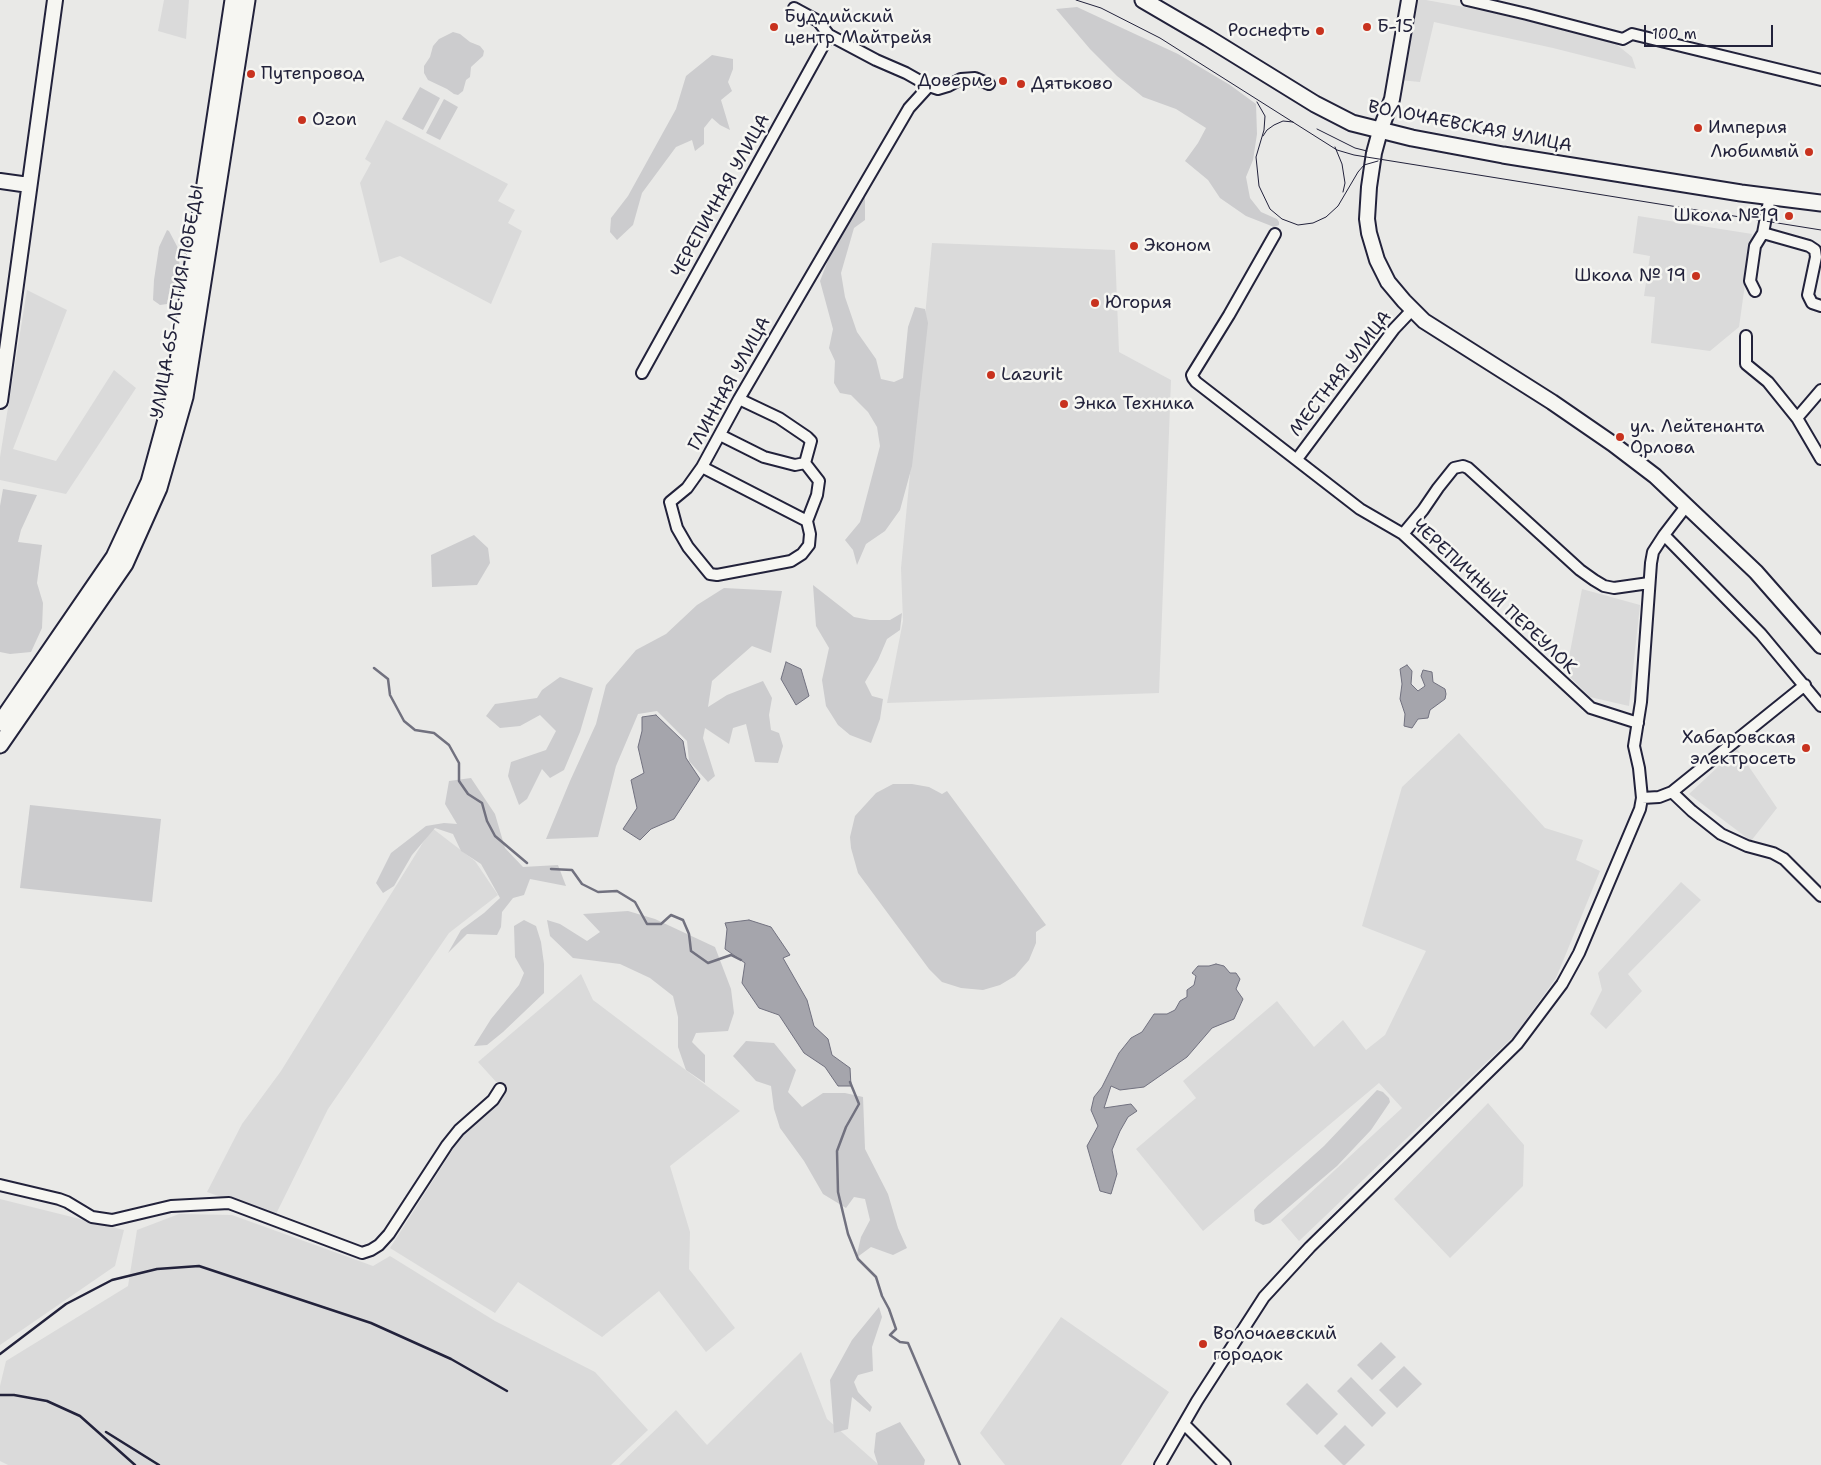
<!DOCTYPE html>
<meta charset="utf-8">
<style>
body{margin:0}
#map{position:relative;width:1821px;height:1465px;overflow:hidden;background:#e9e9e7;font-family:"Shantell Sans",sans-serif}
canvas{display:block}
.scale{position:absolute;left:1644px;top:25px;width:129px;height:22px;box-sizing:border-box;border:2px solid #22223b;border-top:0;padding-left:6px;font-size:15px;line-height:18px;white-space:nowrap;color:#22223b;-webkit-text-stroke:4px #f6f6f2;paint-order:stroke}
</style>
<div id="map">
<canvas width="1821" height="1465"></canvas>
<div class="scale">100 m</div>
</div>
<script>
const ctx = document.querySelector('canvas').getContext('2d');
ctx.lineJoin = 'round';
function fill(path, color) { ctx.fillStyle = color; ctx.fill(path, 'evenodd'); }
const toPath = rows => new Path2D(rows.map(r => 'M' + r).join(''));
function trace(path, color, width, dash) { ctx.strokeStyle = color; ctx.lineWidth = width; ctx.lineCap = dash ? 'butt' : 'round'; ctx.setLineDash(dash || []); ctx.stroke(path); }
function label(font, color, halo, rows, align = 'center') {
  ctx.font = font + ' "Shantell Sans",sans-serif'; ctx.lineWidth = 5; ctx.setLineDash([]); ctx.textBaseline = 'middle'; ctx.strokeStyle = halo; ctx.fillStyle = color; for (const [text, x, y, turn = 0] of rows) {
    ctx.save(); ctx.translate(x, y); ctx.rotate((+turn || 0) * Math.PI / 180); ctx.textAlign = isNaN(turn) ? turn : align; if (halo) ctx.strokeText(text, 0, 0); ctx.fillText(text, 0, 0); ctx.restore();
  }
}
const built = toPath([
 [164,0,189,0,186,39,158,31],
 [1415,0,1426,0,1470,8,1611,40,1632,57,1636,69,1553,48,1434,22,1420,82,1399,80],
 [386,120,508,184,498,201,515,210,508,223,522,231,491,304,400,256,380,263,360,183,371,163,365,159],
 [1638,216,1752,234,1739,327,1710,351,1651,343,1655,297,1644,296,1650,256,1633,253],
 [932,243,1115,250,1119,352,1171,380,1159,693,887,703,903,621,901,568],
 [27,290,67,310,13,449,56,461,114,370,136,388,66,494,0,480,0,457],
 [1582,589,1640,605,1629,706,1590,697,1566,673],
 [1459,733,1545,828,1583,840,1576,860,1600,871,1556,978,1515,1035,1299,1241,1281,1220,1402,1108,1379,1083,1203,1231,1136,1149,1196,1098,1183,1081,1277,1001,1314,1047,1343,1020,1366,1050,1385,1035,1426,951,1362,926,1402,787],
 [1737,749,1777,808,1751,841,1689,794],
 [432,828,475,861,498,895,449,933,328,1109,275,1216,207,1192,242,1124,281,1071],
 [1681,882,1701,900,1628,974,1642,991,1606,1029,1590,1014,1602,990,1598,973],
 [581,974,593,1000,740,1111,670,1166,690,1232,689,1269,735,1328,706,1352,659,1291,602,1337,518,1282,495,1313,390,1248,462,1135,492,1110,498,1084,478,1062],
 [1488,1103,1524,1145,1523,1186,1450,1258,1394,1199],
 [0,1199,124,1230,115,1266,0,1345],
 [179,1214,232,1215,373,1266,390,1256,495,1321,595,1372,648,1430,611,1465,8,1465,0,1461,0,1386,6,1361,128,1286,137,1230],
 [1061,1317,1169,1392,1121,1465,1005,1465,980,1433],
 [801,1352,827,1419,879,1465,619,1465,676,1410,707,1445]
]);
const green = toPath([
 [1077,7,1178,54,1230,85,1256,104,1257,134,1253,160,1246,177,1250,198,1261,212,1277,219,1279,222,1279,225,1274,227,1246,216,1220,198,1208,180,1185,161,1198,143,1206,128,1176,109,1143,97,1117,76,1090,49,1056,9],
 [453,32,460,34,470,42,480,46,484,51,483,56,471,67,470,77,466,80,463,91,458,95,454,94,447,89,428,80,424,73,424,66,430,57,433,46,439,39],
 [712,55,733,59,733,69,728,82,732,91,721,100,730,130,720,125,712,118,704,128,704,144,695,151,692,140,676,147,642,193,633,225,617,240,610,232,611,218,628,196,676,109,686,76],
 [420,87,440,98,423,130,402,119],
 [444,99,458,107,440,140,426,133],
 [861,194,865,198,865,220,854,228,841,273,845,297,857,332,876,359,881,379,894,382,903,378,908,327,915,307,925,309,928,323,912,466,900,510,885,531,866,544,857,565,853,550,845,540,860,522,880,446,877,427,868,412,851,395,840,393,834,383,835,361,829,348,833,329,820,281,837,237],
 [167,230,169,231,179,250,180,284,167,304,160,305,153,300,154,280,159,247],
 [3,489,37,495,21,530,18,542,42,545,37,583,43,603,42,628,31,652,10,654,0,652,0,506],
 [474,535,488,548,490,563,477,585,432,587,431,555],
 [813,585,854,617,870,620,890,620,902,613,900,630,887,639,878,660,865,682,872,696,883,699,880,719,871,743,850,735,838,725,826,706,822,680,829,648,816,626],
 [724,588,782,591,771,653,752,646,712,681,708,707,727,695,763,681,772,698,769,715,771,730,779,733,783,746,778,763,755,762,746,724,733,728,729,744,705,728,703,738,715,776,708,782,689,761,687,741,657,711,638,714,616,766,598,837,546,839,570,781,596,724,606,685,636,650,666,634,697,605],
 [560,677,593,688,580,732,564,770,550,778,542,769,527,799,519,805,508,776,511,762,546,750,556,731,540,715,520,726,500,728,486,716,495,704,537,698,542,690],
 [471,778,495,814,505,848,523,867,558,865,566,886,530,879,524,895,513,898,502,912,501,927,497,935,467,934,448,953,461,930,484,913,500,898,481,864,461,851,453,834,435,828,412,855,394,886,383,893,376,883,391,853,426,826,444,823,457,824,445,804,449,781],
 [893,784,912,784,929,787,942,794,947,791,1046,925,1036,932,1036,943,1029,960,1015,976,1000,985,983,990,961,988,942,982,929,969,858,873,851,848,850,837,855,816,876,793],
 [30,805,161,819,152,902,20,888],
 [628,911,655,919,715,947,731,989,734,1013,728,1031,696,1033,692,1042,705,1055,705,1083,686,1070,678,1047,678,1017,673,996,650,978,620,964,573,958,550,936,547,920,560,924,587,941,600,932,583,914],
 [524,920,536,926,541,942,544,964,544,993,503,1032,487,1045,474,1046,491,1019,519,985,524,973,515,957,514,926],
 [746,1041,774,1043,796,1070,788,1092,802,1107,823,1093,845,1093,863,1097,865,1149,888,1194,898,1228,907,1248,893,1255,871,1247,856,1258,861,1237,870,1220,865,1199,854,1197,846,1208,823,1194,804,1161,780,1128,774,1109,771,1086,756,1081,733,1056],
 [1377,1090,1383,1092,1389,1098,1390,1102,1371,1130,1337,1166,1270,1223,1263,1225,1255,1221,1254,1210,1258,1205,1324,1146],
 [879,1307,882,1317,872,1347,873,1371,858,1375,854,1382,858,1392,872,1407,870,1412,852,1397,848,1429,834,1433,830,1380,852,1340],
 [1381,1342,1396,1357,1372,1380,1357,1365],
 [1404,1366,1422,1384,1397,1408,1379,1390],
 [1351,1377,1386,1413,1372,1427,1337,1391],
 [1307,1383,1338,1414,1317,1435,1286,1404],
 [900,1422,925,1460,924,1465,878,1465,874,1452,876,1433],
 [1345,1425,1365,1445,1345,1465,1343,1465,1324,1446]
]);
const water = toPath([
 [786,662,801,669,809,696,796,705,781,679,786,662],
 [1407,665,1412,671,1411,684,1418,691,1425,686,1421,676,1423,670,1432,672,1433,682,1445,689,1446,694,1445,699,1430,710,1428,718,1418,719,1412,728,1404,726,1405,714,1400,699,1402,684,1400,669,1407,665],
 [656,715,683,741,686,758,700,779,674,819,651,829,640,840,623,829,637,808,631,780,644,773,638,747,642,731,642,717,656,715],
 [749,920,771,927,790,955,783,958,807,1000,814,1026,828,1039,832,1055,850,1068,851,1086,838,1086,825,1067,804,1053,779,1015,759,1008,742,983,745,963,725,949,727,929,725,923,749,920],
 [1216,964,1224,966,1230,973,1236,973,1240,979,1236,989,1243,999,1234,1019,1212,1028,1187,1057,1144,1087,1120,1090,1111,1086,1104,1108,1131,1104,1137,1111,1128,1117,1120,1131,1112,1150,1117,1174,1111,1194,1100,1191,1087,1146,1098,1126,1091,1110,1094,1097,1102,1087,1119,1053,1131,1038,1142,1032,1154,1014,1167,1014,1175,1010,1180,1001,1187,997,1187,990,1194,985,1196,976,1192,973,1198,966,1209,966,1216,964]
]);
const stream = toPath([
 [374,668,388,679,390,695,404,721,415,730,434,733,449,745,459,763,459,781,468,794,482,803,487,821,495,836,527,863],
 [551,869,572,870,582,884,598,892,617,891,635,902,647,924,661,924,671,915,683,920,689,934,691,951,708,963,731,955,741,960],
 [850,1082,859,1104,846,1127,837,1151,838,1192,848,1234,858,1259,876,1277,882,1296,889,1309,896,1329,890,1335,900,1342,908,1343,911,1350,960,1465]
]);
const street = toPath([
 [1467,0,1527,14,1623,39,1632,34,1821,80],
 [794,8,818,21,829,35,876,60,906,73,929,86],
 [1763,233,1809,246,1815,250,1816,257,1808,295,1812,303,1821,306],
 [1275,234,1229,315,1192,375,1193,378,1196,382,1360,509,1403,534,1591,708,1638,723],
 [1755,291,1750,281,1755,246,1763,233,1770,196],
 [1746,336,1746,364,1768,382,1797,418,1821,459],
 [642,373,829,35],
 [739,399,779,418,807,437,811,441,805,463,819,481,817,495,807,521,810,534,809,545,802,554,791,561,717,575,710,574,688,547,677,528,670,502,687,488,702,467,739,399,909,108,929,86,938,89,948,86,961,79,975,78,989,84],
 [1797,418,1821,390],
 [720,435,764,457,795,465,805,463],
 [1297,459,1394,329,1412,310],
 [702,467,807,521],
 [1403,534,1423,510,1438,488,1454,468,1463,466,1468,468,1580,570,1594,580,1604,586,1614,588,1649,583],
 [1664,535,1761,634,1821,706],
 [1672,792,1692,811,1721,834,1747,846,1773,853,1784,859,1821,896],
 [1642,798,1659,797,1672,792,1805,685],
 [0,1185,59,1199,67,1202,92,1217,112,1220,171,1206,229,1203,362,1253,371,1250,379,1245,389,1234,447,1145,459,1130,493,1100,500,1089],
 [1184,1424,1225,1465],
 [1160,1465,1197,1401,1264,1297,1310,1247,1517,1044,1562,984,1579,953,1640,809,1642,798,1639,768,1634,746,1641,702,1651,563,1653,552,1664,535,1687,505]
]);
const secondary = toPath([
 [1409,0,1392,99,1380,131,1374,153,1369,187,1367,219,1369,233,1377,260,1388,282,1404,301,1424,321,1552,402,1613,444,1655,476,1756,572,1821,646],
 [0,181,29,185],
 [0,401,55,0]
]);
const primary = toPath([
 [1143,0,1208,38,1315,104,1352,123,1412,138,1503,155,1741,193,1821,203],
 [0,723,114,557,149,482,173,394,233,0],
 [0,745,125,564,159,488,185,397,247,0]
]);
const tram = toPath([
 [1076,0,1101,8,1160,38,1337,150,1354,155,1821,230],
 [1257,102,1265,116,1264,130,1256,157,1259,186,1270,209,1282,219,1298,225,1313,223,1326,217,1338,206,1358,172,1364,165,1378,161],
 [1317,129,1355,148,1367,151],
 [1263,136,1267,130,1274,125,1283,121,1293,122],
 [1335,147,1342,164,1345,183,1343,192]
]);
const rail = toPath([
 [0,1354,66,1304,112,1280,157,1269,199,1266,371,1323,451,1359,507,1391],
 [0,1395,14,1395,47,1401,80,1416,135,1465],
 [106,1432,159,1465]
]);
const markers = [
 [774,27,5,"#c8321e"],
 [1367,27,5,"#c8321e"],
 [1320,31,5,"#c8321e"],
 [251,74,5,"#c8321e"],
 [1003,81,5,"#c8321e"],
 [1021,84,5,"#c8321e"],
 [302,120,5,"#c8321e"],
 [1698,128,5,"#c8321e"],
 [1809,152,5,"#c8321e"],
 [1789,216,5,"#c8321e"],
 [1134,246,5,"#c8321e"],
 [1696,276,5,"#c8321e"],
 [1095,303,5,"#c8321e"],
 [991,375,5,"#c8321e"],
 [1064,404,5,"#c8321e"],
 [1620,437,5,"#c8321e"],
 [1806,748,5,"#c8321e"],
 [1203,1344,5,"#c8321e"]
];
const poiNames = [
 ["Буддийский",784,17],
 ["центр Майтрейя",784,38],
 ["Б-15",1377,27],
 ["Роснефть",1310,31,"right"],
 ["Путепровод",261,74],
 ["Доверие",993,81,"right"],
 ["Дятьково",1031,84],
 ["Ozon",312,120],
 ["Империя",1708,128],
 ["Любимый",1799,152,"right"],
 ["Школа №19",1779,216,"right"],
 ["Эконом",1144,246],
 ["Школа № 19",1686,276,"right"],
 ["Югория",1105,303],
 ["Lazurit",1001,375],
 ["Энка Техника",1074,404],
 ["ул. Лейтенанта",1630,427],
 ["Орлова",1630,448],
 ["Хабаровская",1796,738,"right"],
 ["электросеть",1796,759,"right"],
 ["Волочаевский",1213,1334],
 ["городок",1213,1355]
];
const streetNames = [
 ["ВОЛОЧАЕВСКАЯ УЛИЦА",1470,127,11],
 ["ЧЕРЕПИЧНАЯ УЛИЦА",721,196,-61],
 ["УЛИЦА 65-ЛЕТИЯ ПОБЕДЫ",178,302,-80],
 ["МЕСТНАЯ УЛИЦА",1341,374,-52],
 ["ГЛИННАЯ УЛИЦА",730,384,-61],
 ["ЧЕРЕПИЧНЫЙ ПЕРЕУЛОК",1494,597,43]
];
fill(built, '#dadada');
fill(green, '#ccccce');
fill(water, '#a5a5ac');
trace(water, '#71717f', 1);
trace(stream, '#71717f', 2.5);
trace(street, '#22223b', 14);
trace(secondary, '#22223b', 18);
trace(primary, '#22223b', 19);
trace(street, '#f6f6f2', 10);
trace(secondary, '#f6f6f2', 14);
trace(primary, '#f6f6f2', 15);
trace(tram, '#22223b', 1);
trace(rail, '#22223b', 2.5);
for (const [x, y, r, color] of markers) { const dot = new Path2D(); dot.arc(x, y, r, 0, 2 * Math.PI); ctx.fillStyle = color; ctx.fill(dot); trace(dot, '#f6f6f2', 2); }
label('18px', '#22223b', '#f6f6f2', poiNames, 'left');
label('18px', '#22223b', '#f6f6f2', streetNames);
</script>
